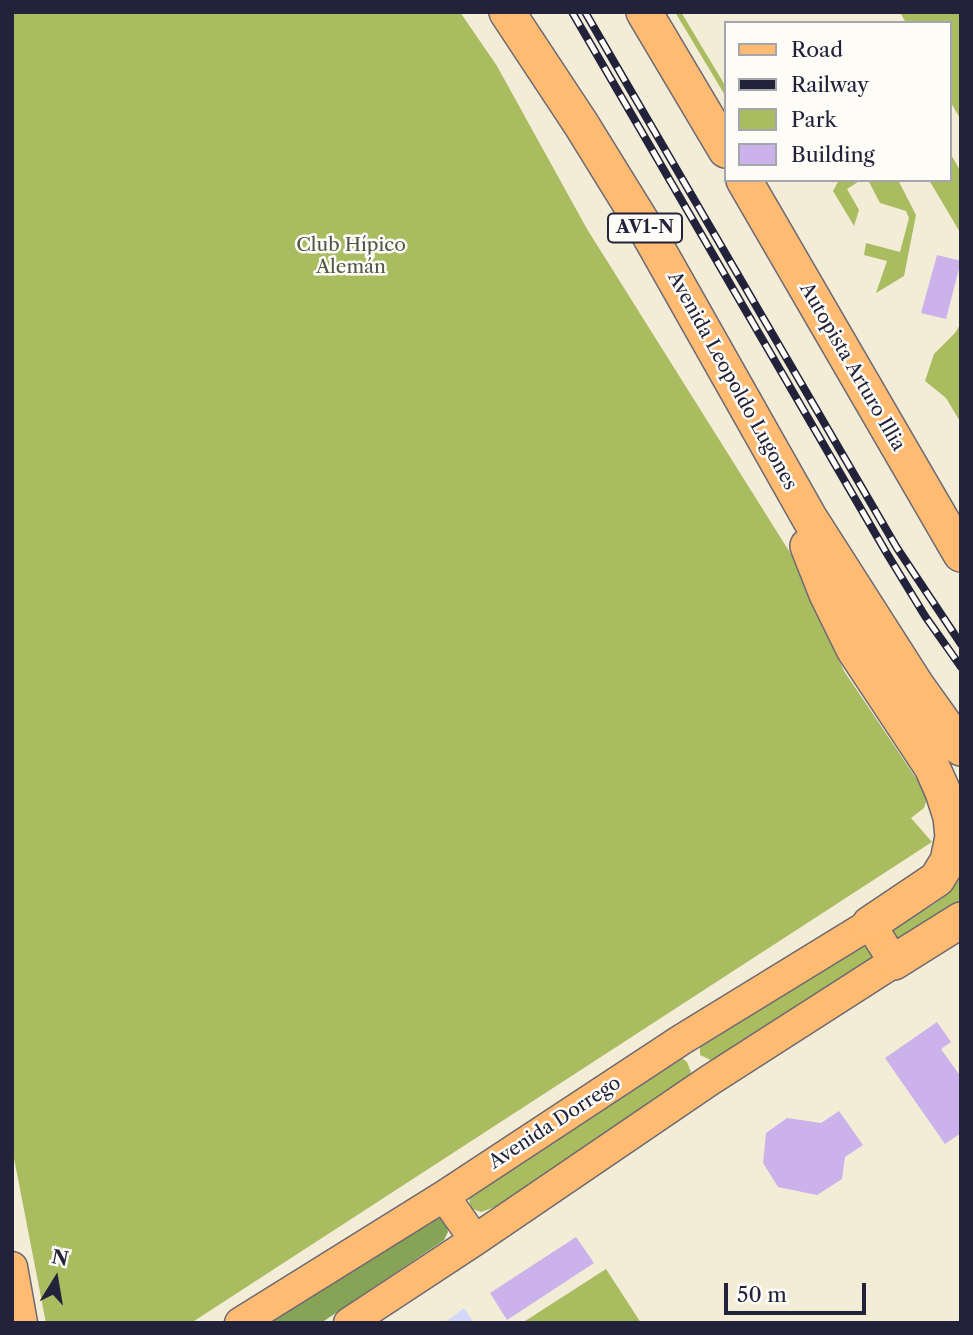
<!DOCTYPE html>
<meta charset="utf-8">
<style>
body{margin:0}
#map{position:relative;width:973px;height:1335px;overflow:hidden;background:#f3ecd7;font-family:"Libre Caslon Text",serif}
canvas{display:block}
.frame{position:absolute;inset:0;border:14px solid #22223b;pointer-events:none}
.legend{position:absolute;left:724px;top:21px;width:228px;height:161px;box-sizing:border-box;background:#fdfcf7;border:2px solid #a5a5ac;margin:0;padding:9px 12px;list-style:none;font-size:21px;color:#22223b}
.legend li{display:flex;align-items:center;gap:14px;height:35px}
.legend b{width:35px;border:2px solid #a5a5ac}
.north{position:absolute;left:21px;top:1244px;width:70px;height:70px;-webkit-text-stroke:5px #fdfcf7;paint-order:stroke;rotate:11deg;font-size:19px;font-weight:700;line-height:28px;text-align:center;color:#22223b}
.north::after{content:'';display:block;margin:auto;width:24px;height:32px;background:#22223b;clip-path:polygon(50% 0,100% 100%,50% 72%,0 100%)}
.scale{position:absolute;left:724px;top:1283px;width:142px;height:32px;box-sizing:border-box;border:4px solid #22223b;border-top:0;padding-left:9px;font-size:21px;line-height:24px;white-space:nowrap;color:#22223b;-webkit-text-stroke:5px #fdfcf7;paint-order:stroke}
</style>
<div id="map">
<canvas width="973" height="1335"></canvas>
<div class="frame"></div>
<ul class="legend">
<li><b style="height:9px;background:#febb71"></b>Road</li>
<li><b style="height:9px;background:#22223b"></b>Railway</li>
<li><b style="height:19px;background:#aabc60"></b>Park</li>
<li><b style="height:19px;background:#ccb2eb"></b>Building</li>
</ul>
<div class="north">N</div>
<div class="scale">50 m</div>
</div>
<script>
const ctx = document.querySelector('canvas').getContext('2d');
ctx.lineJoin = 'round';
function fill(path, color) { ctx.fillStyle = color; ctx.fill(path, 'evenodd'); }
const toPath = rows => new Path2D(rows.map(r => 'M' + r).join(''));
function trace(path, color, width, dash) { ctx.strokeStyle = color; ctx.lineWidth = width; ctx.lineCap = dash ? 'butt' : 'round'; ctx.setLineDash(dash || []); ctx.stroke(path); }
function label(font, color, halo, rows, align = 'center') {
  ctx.font = font + ' "Libre Caslon Text",serif'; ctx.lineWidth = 5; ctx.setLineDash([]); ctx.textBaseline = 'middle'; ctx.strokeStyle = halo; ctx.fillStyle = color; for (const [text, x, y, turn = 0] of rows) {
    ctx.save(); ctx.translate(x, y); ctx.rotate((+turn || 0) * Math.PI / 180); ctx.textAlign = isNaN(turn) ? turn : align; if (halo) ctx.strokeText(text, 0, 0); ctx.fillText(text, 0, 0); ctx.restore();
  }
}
const built = toPath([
 [464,1308,474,1323,444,1323]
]);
const green = toPath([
 [12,12,460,12,497,66,587,229,794,559,844,671,928,796,924,808,911,818,932,842,191,1323,46,1323,12,1148],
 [675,12,681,12,726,87,726,97],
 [900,12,961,12,961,120,950,101,950,23,906,23],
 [950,153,961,172,961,234,929,180,950,180],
 [839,180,861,180,847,189,859,210,854,226,833,191],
 [868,180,898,180,916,215,904,276,876,293,887,261,864,255,866,243,900,252,909,218,906,211,880,203],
 [961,323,961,423,946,398,925,381,934,354,955,333],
 [961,877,961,907,715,1062,700,1055,700,1047,703,1039,931,906,947,895],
 [678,1055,687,1062,691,1072,685,1084,495,1207,481,1212,470,1208,469,1194],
 [606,1269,641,1323,521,1323,522,1323]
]);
const forest = toPath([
 [436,1215,446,1222,448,1232,444,1240,321,1323,267,1323]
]);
const building = toPath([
 [937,255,961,261,946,319,921,313],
 [937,1022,951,1042,941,1049,961,1077,961,1133,945,1144,885,1058],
 [839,1111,863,1145,845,1157,842,1179,817,1195,778,1187,763,1163,766,1133,787,1118,821,1123],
 [576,1237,594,1263,507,1320,490,1293]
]);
const major = toPath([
 [444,1196,475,1240],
 [12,1267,22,1323],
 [240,1323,444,1196,681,1040,870,924,894,962,710,1080,475,1240,349,1323]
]);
const highway = toPath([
 [507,12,581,124,649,234,810,519,916,685,961,748],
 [644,12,726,150],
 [744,180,961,554],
 [808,546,827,594,854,649,932,767,943,792,951,817,953,837,948,861,937,879,870,924],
 [894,962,961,920]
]);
const rail = toPath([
 [572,12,886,552,925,616,961,667],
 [585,12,897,548,961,644]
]);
const shields = [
 [645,228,74]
];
const shieldNames = [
 ["AV1-N",645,228]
];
const parkNames = [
 ["Club Hípico",351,246],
 ["Alemán",351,268]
];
const streetNames = [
 ["Autopista Arturo Illia",852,367,60],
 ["Avenida Leopoldo Lugones",732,381,61],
 ["Avenida Dorrego",555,1123,-33]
];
fill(built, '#d3d9f9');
fill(green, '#aabc60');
fill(forest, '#87a456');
fill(building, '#ccb2eb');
trace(major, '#6b6972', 33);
trace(highway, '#6b6972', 38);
trace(major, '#febb71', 30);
trace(highway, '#febb71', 35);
trace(rail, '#22223b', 8);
trace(rail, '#fdfcf7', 5, [16]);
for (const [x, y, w] of shields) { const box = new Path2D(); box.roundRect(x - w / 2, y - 14.5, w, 29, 5); ctx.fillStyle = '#fdfcf7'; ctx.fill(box); trace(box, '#22223b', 2); }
label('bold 18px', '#22223b', null, shieldNames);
label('19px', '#525848', '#fdfcf7', parkNames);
label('19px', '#22223b', '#fdfcf7', streetNames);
</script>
